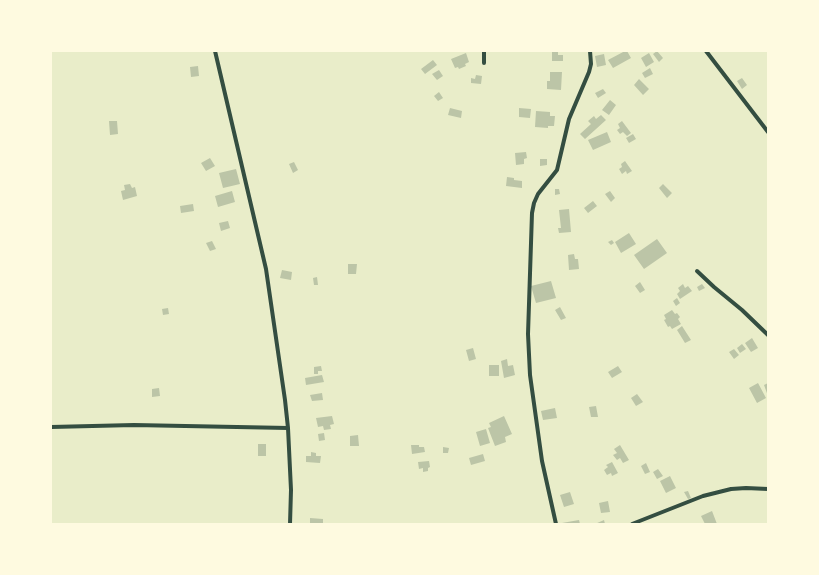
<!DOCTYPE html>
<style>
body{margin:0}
#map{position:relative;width:819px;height:575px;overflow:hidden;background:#e9edc9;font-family:"Asap Condensed",sans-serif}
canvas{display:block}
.frame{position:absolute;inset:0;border:52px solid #fefae0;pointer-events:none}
</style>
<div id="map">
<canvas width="819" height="575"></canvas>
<div class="frame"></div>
</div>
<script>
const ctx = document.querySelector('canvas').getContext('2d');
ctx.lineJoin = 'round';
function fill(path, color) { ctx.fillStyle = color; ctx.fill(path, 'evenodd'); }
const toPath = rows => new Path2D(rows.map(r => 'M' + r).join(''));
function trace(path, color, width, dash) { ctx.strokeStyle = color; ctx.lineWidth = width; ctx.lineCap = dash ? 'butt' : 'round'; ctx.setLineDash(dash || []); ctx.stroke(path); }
const building = toPath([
 [552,51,558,51,558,55,563,55,563,61,552,61],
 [625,51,627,51,631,58,613,68,608,60],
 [657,51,663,58,659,62,653,54],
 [466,53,469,62,465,64,466,66,459,69,458,67,455,68,451,59],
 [649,53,654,62,646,67,641,58],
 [604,54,606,65,597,67,595,56],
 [433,60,437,65,425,74,421,69],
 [198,66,199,76,191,77,190,67],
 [650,68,653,74,645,78,642,73],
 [439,70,443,76,437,80,432,74],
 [550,72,562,72,561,90,547,89,547,81,550,81],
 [476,75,482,76,481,84,471,83,471,78,475,79],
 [742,78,747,85,742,89,737,81],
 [639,79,649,89,643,95,634,85],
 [603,89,606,93,598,98,595,93],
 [439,92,443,98,438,101,434,96],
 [610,100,616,105,609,115,602,110],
 [450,108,462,111,461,118,448,115],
 [519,108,531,109,530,118,519,117],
 [536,111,550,112,550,116,555,116,554,126,548,126,548,128,535,127],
 [601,115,606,120,585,139,580,134,591,124,588,121,594,116,596,119],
 [109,121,117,121,118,134,110,135],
 [622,121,631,133,627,136,623,132,620,134,617,130,620,128,618,124],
 [607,132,611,142,593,150,588,140],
 [633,134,636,139,629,143,626,138],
 [526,152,527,158,524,159,524,164,516,165,515,153],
 [210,158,215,166,206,171,201,163],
 [540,159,547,159,547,165,540,166],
 [625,161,632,171,627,174,626,171,622,174,619,169,622,167,621,164],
 [294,162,298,170,293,173,289,164],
 [236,169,240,184,223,188,219,173],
 [507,177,514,178,514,180,522,181,522,188,506,186],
 [130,184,132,188,135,187,137,196,123,200,121,191,125,190,124,185],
 [663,184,672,193,667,198,659,188],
 [555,189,559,189,560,194,555,195],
 [232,191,235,202,218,207,215,196],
 [610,191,615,198,611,202,605,194],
 [593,201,597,206,588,213,584,208],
 [193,204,194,211,181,213,180,206],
 [569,209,571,232,559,233,558,228,561,228,559,210],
 [228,221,230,228,221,231,219,223],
 [629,233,636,244,621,253,615,242],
 [657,239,667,253,644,269,634,255],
 [612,240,614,243,611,245,608,242],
 [212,241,216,249,210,251,206,243],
 [574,254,575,259,578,259,579,269,569,270,568,255],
 [348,264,357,264,356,274,348,274],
 [282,270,292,272,291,280,280,278],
 [317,277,318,285,314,285,313,278],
 [551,281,556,298,536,303,531,286],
 [640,282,645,290,640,293,635,286],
 [683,284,685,288,688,286,692,291,680,299,677,294,680,291,678,288],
 [702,284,705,288,699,291,697,287],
 [677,298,680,303,676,306,673,301],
 [560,307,566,318,561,320,555,310],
 [168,308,169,314,163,315,162,309],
 [672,310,675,314,677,313,680,317,678,319,681,324,672,329,670,326,668,327,664,320,666,319,664,315],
 [682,326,691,340,685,343,677,330],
 [752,338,758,348,751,352,745,343],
 [742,344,746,349,740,353,737,348],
 [473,348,476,359,469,361,466,350],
 [734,349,739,355,734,359,729,352],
 [507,359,508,366,513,365,515,375,504,378,501,361],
 [489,365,499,365,499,376,489,376],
 [321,366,322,371,318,371,318,374,314,374,314,367],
 [618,366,622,372,612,378,608,372],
 [322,375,324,382,306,385,305,378],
 [758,383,766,398,757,403,749,388],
 [768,383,768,396,764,385],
 [159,388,160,396,152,397,152,389],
 [322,393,323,400,312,401,310,395],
 [637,394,643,402,636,406,631,398],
 [596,406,598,417,591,417,589,407],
 [555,408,557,418,543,420,541,411],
 [332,416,334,424,330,425,331,429,324,430,323,426,318,427,316,418],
 [504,416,512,434,505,437,506,442,495,446,488,428,491,427,489,423],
 [486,429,490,443,480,446,476,432],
 [324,433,325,440,319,441,318,434],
 [358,435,359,446,350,446,350,436],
 [258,444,266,444,266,456,258,456],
 [411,445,419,445,419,447,424,447,425,452,412,454],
 [620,445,629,460,623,463,620,458,617,460,613,455,617,453,614,449],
 [443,447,449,448,448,453,443,453],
 [311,452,316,453,316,456,321,456,320,463,306,462,306,456,311,456],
 [483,454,485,461,471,465,469,458],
 [429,461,430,467,428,468,428,471,423,472,423,468,419,469,418,462],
 [612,462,618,473,612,476,611,473,607,475,604,470,608,467,606,465],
 [646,463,650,472,645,474,641,466],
 [658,469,663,476,657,479,653,472],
 [670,476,676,488,666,493,660,481],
 [688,491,691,498,688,499,684,492],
 [570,492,574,504,564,507,560,495],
 [608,501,610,512,601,513,599,503],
 [712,511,717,524,705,524,701,516],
 [310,518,323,519,323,524,310,524],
 [579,520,580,524,562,524,562,523],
 [604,520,605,524,595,524]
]);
const minor = toPath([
 [215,51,266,269,285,400,288,428,291,490,290,524],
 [706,51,768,132],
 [484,63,484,51],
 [697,271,714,287,742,310,768,335],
 [51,427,134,425,288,428],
 [556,524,542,461,530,375,528,334,532,213,534,203,538,194,557,170,569,119,589,72,591,64,590,51],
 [632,524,703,496,731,489,746,488,768,489]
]);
fill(building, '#bcc5a7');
trace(minor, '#344e41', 4);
</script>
